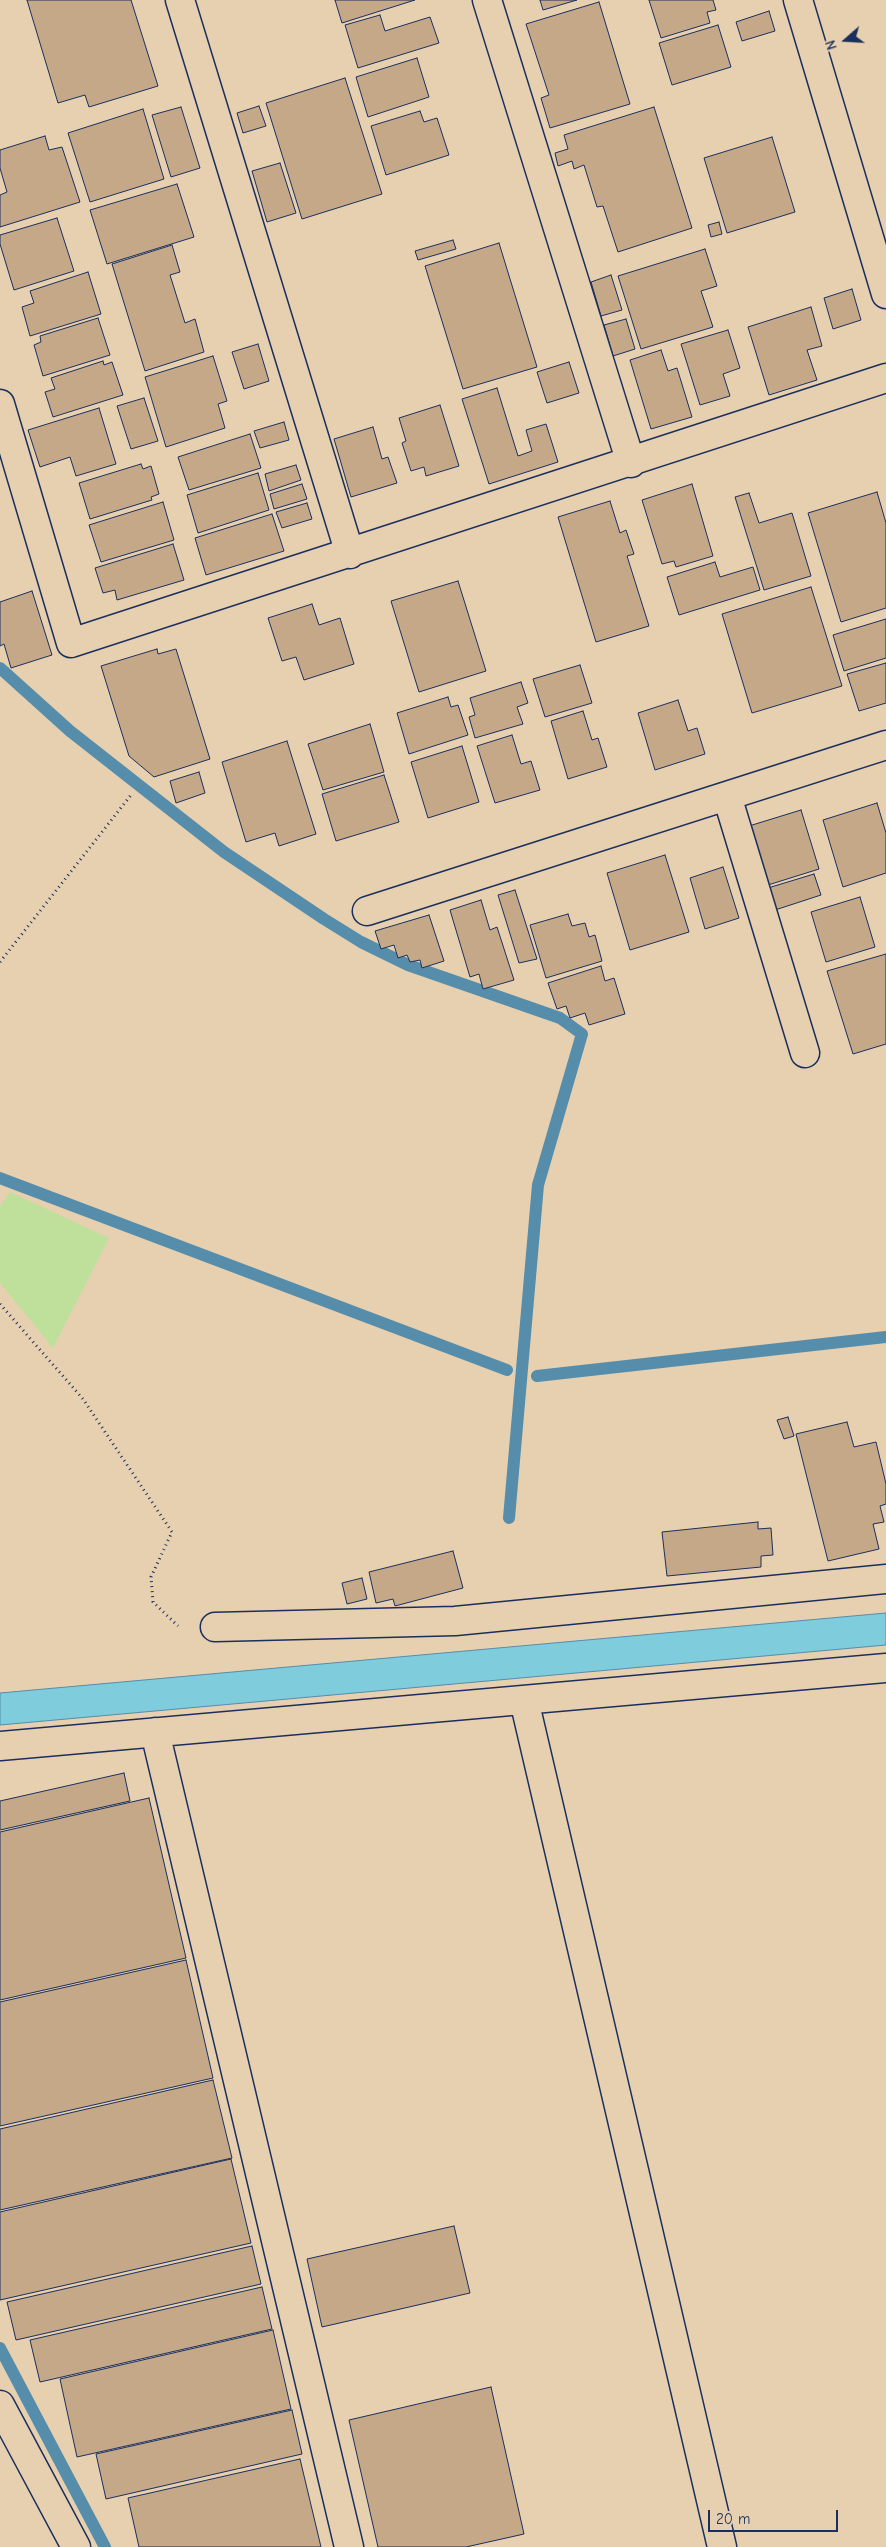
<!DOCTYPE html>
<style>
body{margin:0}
#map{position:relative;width:886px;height:2547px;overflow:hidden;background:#e6d0b0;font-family:"Comic Neue",sans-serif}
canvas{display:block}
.north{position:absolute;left:821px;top:15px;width:50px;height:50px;-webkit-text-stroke:4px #e6d0b0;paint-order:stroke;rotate:251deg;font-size:14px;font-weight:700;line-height:20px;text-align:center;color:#1b2f5e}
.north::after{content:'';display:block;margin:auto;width:18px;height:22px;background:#1b2f5e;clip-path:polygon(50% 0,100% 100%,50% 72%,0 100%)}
.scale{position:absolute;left:708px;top:2510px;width:130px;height:22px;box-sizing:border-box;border:2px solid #1b2f5e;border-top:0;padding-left:6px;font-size:15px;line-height:18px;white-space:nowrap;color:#1b2f5e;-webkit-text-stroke:4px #e6d0b0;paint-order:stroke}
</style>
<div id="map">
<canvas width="886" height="2547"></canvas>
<div class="north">N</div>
<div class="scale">20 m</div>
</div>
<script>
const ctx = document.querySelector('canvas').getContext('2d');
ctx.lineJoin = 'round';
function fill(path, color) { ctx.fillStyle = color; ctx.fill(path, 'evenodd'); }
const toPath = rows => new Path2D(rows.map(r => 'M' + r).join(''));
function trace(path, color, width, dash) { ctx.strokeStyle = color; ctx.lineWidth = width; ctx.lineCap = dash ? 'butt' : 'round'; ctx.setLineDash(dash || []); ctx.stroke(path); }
const green = toPath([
 [10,1192,109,1238,53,1348,0,1283,0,1206]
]);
const water = toPath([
 [886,1613,886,1645,0,1725,0,1693,886,1613]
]);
const stream = toPath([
 [0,668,70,731,224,852,324,919,361,942,408,965,560,1018,582,1034,538,1185,509,1518],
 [0,1178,507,1370],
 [537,1376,886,1337],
 [0,2348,105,2547]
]);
const building = toPath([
 [27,0,131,0,158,86,89,107,85,95,58,103,27,0],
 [335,0,415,0,342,23,335,0],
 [540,0,577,0,543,10,540,0],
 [649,0,713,0,716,10,707,12,710,23,661,38,649,0],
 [599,2,630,104,550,128,541,98,549,95,526,24,599,2],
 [769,11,775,31,742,41,736,22,769,11],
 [380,15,385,31,430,17,439,43,358,68,345,25,380,15],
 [718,25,731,67,672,85,659,43,718,25],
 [417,58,429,97,368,117,356,77,417,58],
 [345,78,382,194,302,219,266,103,345,78],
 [259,106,266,126,243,133,237,113,259,106],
 [181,107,200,168,171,177,152,115,181,107],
 [654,107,692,228,618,252,603,206,597,207,584,165,574,169,572,161,558,166,555,153,568,149,564,135,654,107],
 [143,109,164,179,90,202,68,133,143,109],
 [420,111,424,122,437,118,449,155,386,175,371,126,420,111],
 [45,136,49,150,62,147,80,202,0,227,0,195,7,192,0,168,0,150,45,136],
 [772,137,795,212,727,233,704,158,772,137],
 [280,163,296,213,267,222,252,171,280,163],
 [177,184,194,237,107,264,90,210,177,184],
 [57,218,74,271,14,290,0,244,0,235,57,218],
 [719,222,722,234,711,237,708,225,719,222],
 [453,240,456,249,418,260,415,251,453,240],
 [499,243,537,367,463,389,425,266,499,243],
 [172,245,180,272,170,275,185,323,195,319,204,352,145,371,112,264,172,245],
 [705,249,717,286,701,291,713,327,641,349,618,276,705,249],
 [88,272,101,314,30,336,22,307,34,303,30,291,88,272],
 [611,275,622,310,601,316,591,282,611,275],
 [852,289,861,320,833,329,824,298,852,289],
 [811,307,822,346,807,350,817,380,769,395,748,327,811,307],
 [98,318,110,355,43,376,34,345,41,342,40,336,98,318],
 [626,319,635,349,613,356,604,325,626,319],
 [728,330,740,368,723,374,730,396,700,405,681,344,728,330],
 [258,344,269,381,244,389,232,352,258,344],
 [661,350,668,371,677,368,692,417,651,429,630,360,661,350],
 [213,356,227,401,218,404,225,428,166,447,145,377,213,356],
 [103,361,104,365,112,362,123,395,53,417,45,392,55,389,51,378,103,361],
 [569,362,579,393,547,403,537,372,569,362],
 [497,388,518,456,532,451,526,430,546,424,558,462,489,484,462,399,497,388],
 [144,398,158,441,131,449,117,406,144,398],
 [440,405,459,466,426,476,424,467,411,471,402,443,406,441,399,418,440,405],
 [99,408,116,464,76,476,70,457,40,467,28,430,99,408],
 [284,422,289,440,260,448,254,431,284,422],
 [373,427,382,459,388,457,397,483,351,497,334,439,373,427],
 [250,434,261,468,189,490,178,457,250,434],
 [141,464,143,469,151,466,159,494,151,497,152,500,90,519,79,483,141,464],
 [296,465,301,480,269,491,265,474,296,465],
 [258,473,269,510,198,533,187,495,258,473],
 [302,484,307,499,274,509,270,494,302,484],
 [692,484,713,556,676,567,674,561,662,564,642,500,692,484],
 [877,492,886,523,886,608,841,622,808,513,877,492],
 [749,493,759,523,792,513,811,576,764,590,735,497,749,493],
 [610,501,620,533,626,530,634,554,627,556,649,626,596,642,558,517,610,501],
 [163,502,174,540,101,562,89,525,163,502],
 [307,503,312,519,282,528,276,512,307,503],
 [272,514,284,551,206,575,195,538,272,514],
 [173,544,184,580,117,600,115,590,103,593,95,568,173,544],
 [715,562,720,577,753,567,760,590,679,615,667,577,715,562],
 [458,581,486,671,419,692,391,601,458,581],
 [811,587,842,686,752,713,722,614,811,587],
 [32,591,52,655,11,668,4,644,0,646,0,602,32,591],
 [312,604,319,625,340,618,354,664,304,680,296,657,282,661,268,618,312,604],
 [886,619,886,658,844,671,833,635,886,619],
 [157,649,158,654,176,649,210,759,154,777,129,756,101,666,157,649],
 [886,663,886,703,859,711,847,674,886,663],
 [580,665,592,703,545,717,533,679,580,665],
 [521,682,528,703,517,707,523,724,475,738,469,717,475,715,470,698,521,682],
 [448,697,451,707,458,705,468,735,409,754,397,713,448,697],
 [678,700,688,731,697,728,705,754,655,770,638,713,678,700],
 [583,711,592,740,598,738,607,767,568,779,551,721,583,711],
 [370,724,384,772,323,790,308,744,370,724],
 [512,735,521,764,531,761,540,790,495,803,477,746,512,735],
 [287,741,316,834,279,846,275,833,246,842,222,762,287,741],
 [462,746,479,802,428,818,411,762,462,746],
 [199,772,205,793,176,803,170,781,199,772],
 [384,775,399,822,336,841,322,794,384,775],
 [877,803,886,833,886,873,843,887,823,820,877,803],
 [801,810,819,869,768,885,749,826,801,810],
 [665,855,689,932,630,950,607,873,665,855],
 [723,867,739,918,705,929,690,878,723,867],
 [814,874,821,895,775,910,768,888,814,874],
 [515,890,537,959,519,963,498,895,515,890],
 [860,897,875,947,826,962,811,912,860,897],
 [481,900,490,930,497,927,514,980,483,989,479,974,470,977,450,910,481,900],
 [568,914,572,926,585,923,589,937,595,935,602,961,546,978,530,925,568,914],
 [429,915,444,961,422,968,420,960,410,962,407,955,398,958,394,945,381,949,375,931,429,915],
 [886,954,886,1044,853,1054,827,971,886,954],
 [601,966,605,981,614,978,625,1014,589,1025,585,1013,570,1018,566,1006,557,1009,548,983,601,966],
 [788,1417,794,1436,784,1439,777,1420,788,1417],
 [847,1422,854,1447,876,1442,886,1484,886,1504,880,1506,884,1522,873,1524,879,1549,828,1561,796,1434,847,1422],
 [758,1522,758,1529,771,1528,773,1555,761,1556,761,1567,667,1576,662,1532,758,1522],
 [453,1551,463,1588,395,1606,393,1599,376,1603,369,1572,453,1551],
 [362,1578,367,1599,347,1604,342,1583,362,1578],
 [124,1773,130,1801,0,1830,0,1801,124,1773],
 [149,1798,186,1958,0,2000,0,1832,149,1798],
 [186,1960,213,2078,0,2126,0,2002,186,1960],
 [213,2080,232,2158,0,2210,0,2129,213,2080],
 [231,2159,251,2243,0,2300,0,2212,231,2159],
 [454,2226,470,2293,322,2327,307,2259,454,2226],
 [252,2246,261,2284,16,2340,7,2302,252,2246],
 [262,2287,272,2329,40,2382,30,2340,262,2287],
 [273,2330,291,2409,77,2457,60,2379,273,2330],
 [491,2387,524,2534,466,2547,378,2547,349,2420,491,2387],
 [292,2410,302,2454,106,2499,96,2454,292,2410],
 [300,2459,321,2547,139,2547,128,2498,300,2459]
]);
const path = toPath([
 [0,962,131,795],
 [0,1304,83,1399,172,1532,151,1577,153,1602,178,1626]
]);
const minor = toPath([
 [180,0,350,554],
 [487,0,631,463],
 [798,0,886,294],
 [0,404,71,643,886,378],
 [727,796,805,1053],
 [367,911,886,745],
 [215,1627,455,1621,886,1579],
 [524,1700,722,2547],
 [155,1732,349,2547],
 [0,1746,886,1668],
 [0,2405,76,2547]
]);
fill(green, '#bee09a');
fill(water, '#7eccdc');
trace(water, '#568daa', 1);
trace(stream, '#568daa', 12);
fill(building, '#c4a888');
trace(building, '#1b2f5e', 1);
trace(minor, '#1b2f5e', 31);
trace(path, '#1b2f5e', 3, [1, 4]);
trace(minor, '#e6d0b0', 28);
</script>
